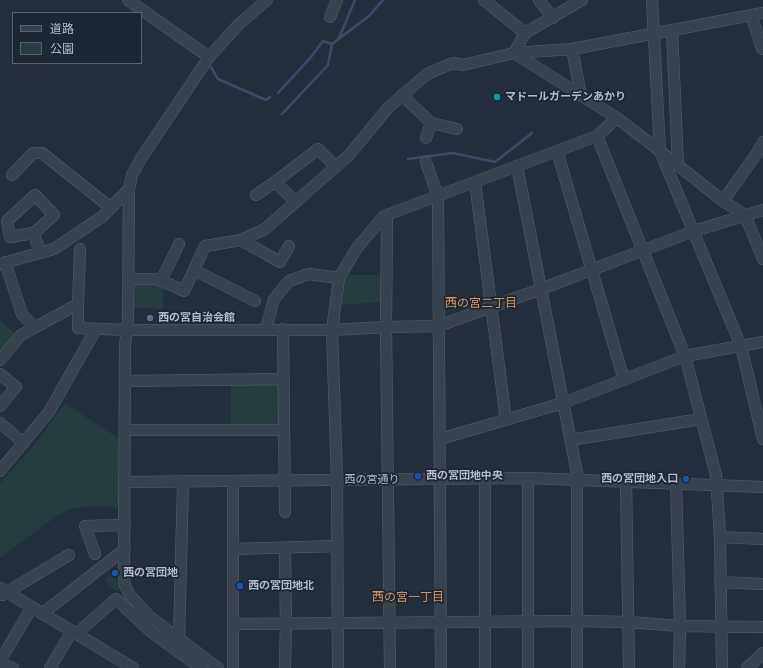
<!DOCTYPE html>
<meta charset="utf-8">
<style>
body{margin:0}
#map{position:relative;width:763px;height:668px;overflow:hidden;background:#242f3e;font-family:Manrope,"Noto Sans JP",sans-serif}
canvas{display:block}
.legend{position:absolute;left:12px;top:12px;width:130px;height:52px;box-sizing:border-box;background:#1d2633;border:1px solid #59626f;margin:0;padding:5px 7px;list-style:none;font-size:12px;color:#b4bcc9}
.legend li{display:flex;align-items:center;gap:8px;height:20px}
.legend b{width:20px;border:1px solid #59626f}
</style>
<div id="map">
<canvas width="763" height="668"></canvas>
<ul class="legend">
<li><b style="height:5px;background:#38414e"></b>道路</li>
<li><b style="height:11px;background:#263c3f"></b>公園</li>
</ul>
</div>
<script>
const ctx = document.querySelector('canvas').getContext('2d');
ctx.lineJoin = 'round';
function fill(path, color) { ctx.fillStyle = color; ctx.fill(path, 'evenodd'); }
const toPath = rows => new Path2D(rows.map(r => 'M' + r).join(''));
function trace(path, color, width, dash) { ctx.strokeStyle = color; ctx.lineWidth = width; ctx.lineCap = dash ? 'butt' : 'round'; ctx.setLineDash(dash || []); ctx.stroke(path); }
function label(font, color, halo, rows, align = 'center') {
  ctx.font = font + ' Manrope,"Noto Sans JP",sans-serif'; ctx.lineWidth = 3.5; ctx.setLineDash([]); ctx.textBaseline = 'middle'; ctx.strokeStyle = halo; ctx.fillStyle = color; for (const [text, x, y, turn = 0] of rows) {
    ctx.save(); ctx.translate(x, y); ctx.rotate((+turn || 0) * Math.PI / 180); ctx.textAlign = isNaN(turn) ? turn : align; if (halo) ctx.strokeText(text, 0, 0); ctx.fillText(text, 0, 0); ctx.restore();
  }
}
const green = toPath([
 [345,275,384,275,384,302,340,305],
 [135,283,157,283,164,288,163,309,132,308,132,286],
 [0,320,17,335,0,356],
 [277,382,282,386,281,424,278,427,231,427,231,383],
 [65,403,121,440,120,501,117,508,100,506,73,508,58,515,0,558,0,483,32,448],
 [111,574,123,585,126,594,119,588,116,591,105,580]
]);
const stream = toPath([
 [339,38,355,0],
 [211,67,218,79,266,100,270,97],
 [278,93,311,57,323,41,332,44],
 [282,114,328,65,332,44,369,16,383,0],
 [408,159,453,153,495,162,532,133]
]);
const minor = toPath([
 [128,0,209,57],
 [484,0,525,33],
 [539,0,553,18],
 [652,0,660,151,741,346,763,439],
 [751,15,762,49],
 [330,17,337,0],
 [672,30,678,165],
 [572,49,581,96],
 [514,53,572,49,763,13],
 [514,53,525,33,582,0],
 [402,95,431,123,457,129],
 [617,118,597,136,384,216,357,248,339,278,332,330,386,327,438,326,541,289,694,231,763,210],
 [597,136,685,356,716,475,720,537,722,668],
 [426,138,431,123],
 [557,151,624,380],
 [426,162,438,197,441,668],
 [517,166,577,473,577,668],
 [12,175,33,153,42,153,111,208],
 [475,182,506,420],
 [35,195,54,215,34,233,10,237,7,221,35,195],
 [256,195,275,182],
 [723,201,757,153,763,142],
 [296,202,275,182,318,149,336,167],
 [387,215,386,327,390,668],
 [34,233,40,253],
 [241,240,280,262,289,246],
 [80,249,78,304,78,328,127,330,332,330,337,480,338,668],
 [5,262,22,314,34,327],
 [0,264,54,249,103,216,129,189],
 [194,270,255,301],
 [128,279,158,279,184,291,205,246,241,240,265,229,349,155,388,108,427,74,448,65,453,63,463,65,514,53,617,118,660,151,723,201,745,215,763,259],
 [161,281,179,244],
 [266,329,274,299,289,281,309,274,339,278],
 [283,329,285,512],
 [0,360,21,335,78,304],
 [0,374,16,387,0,406],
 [125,381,284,379],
 [0,423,24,443],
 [125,430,284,430],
 [440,439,563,403,685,356,763,342],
 [570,440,701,419],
 [0,471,49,412,96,329],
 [528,478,528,668],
 [125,482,528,478,763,487],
 [626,482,629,668],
 [676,483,680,626,679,668],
 [720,537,763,539],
 [285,548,286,624,285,668],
 [233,549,337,546],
 [95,554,85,526,125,525],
 [720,582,763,584],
 [0,588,133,668],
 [2,595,69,555],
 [42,614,125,549],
 [234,624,577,621,628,622,680,626,763,627],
 [76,634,116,599,151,632,201,668],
 [179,640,183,482],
 [0,661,32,607],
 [0,663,13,668],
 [50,668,72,631],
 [218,668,149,616,129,594,125,585,124,577,125,346,128,319,129,189,132,175,140,160,209,57,239,24,267,0],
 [233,668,233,481],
 [485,668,485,479],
 [747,668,763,653]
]);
const markers = [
 [497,97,4,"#0f9aa8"],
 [150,318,4,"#5c6f8a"],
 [418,476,4,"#1a4fb4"],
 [686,479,4,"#1a4fb4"],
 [115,573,4,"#1a4fb4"],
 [240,586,4,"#1a4fb4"]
];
const poiNames = [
 ["マドールガーデンあかり",505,97],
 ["西の宮自治会館",158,318],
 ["西の宮団地中央",426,476],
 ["西の宮団地入口",678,479,"right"],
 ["西の宮団地",123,573],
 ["西の宮団地北",248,586]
];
const streetNames = [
 ["西の宮通り",372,480]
];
const neighbourhoodNames = [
 ["西の宮二丁目",481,304],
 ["西の宮一丁目",408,598]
];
fill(green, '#263c3f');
trace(stream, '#394c67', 2.5);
trace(minor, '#565f6c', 12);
trace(minor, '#38414e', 11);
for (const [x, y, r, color] of markers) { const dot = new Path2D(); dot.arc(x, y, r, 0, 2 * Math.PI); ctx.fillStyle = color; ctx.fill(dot); trace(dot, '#1d2633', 1.5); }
label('bold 11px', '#b4bcc9', '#1d2633', poiNames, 'left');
label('11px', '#b4bcc9', '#1d2633', streetNames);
label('12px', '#d59563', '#1d2633', neighbourhoodNames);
</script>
